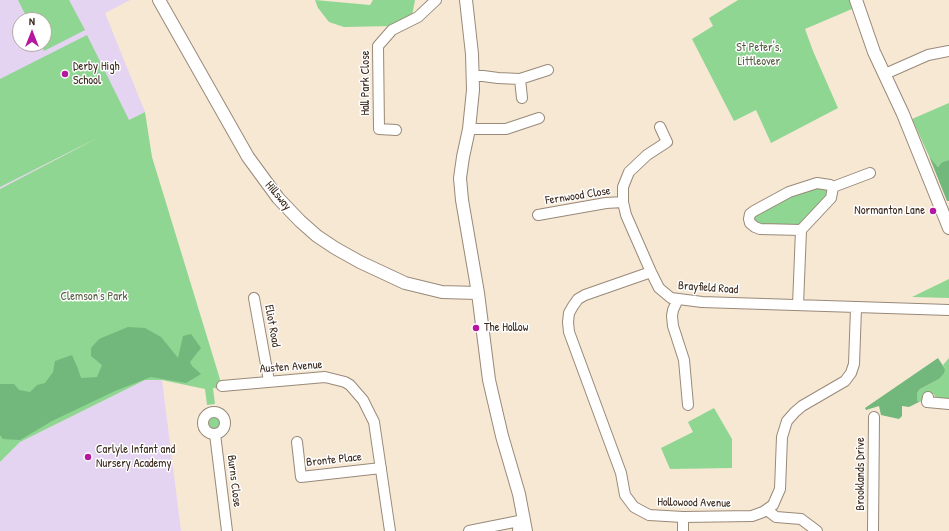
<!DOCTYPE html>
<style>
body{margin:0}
#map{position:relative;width:949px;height:531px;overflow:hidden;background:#f7e8d4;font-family:"Patrick Hand",sans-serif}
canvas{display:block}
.north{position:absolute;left:12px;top:12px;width:40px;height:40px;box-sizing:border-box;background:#fff;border:1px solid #b1aaa5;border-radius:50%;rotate:0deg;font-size:11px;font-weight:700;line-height:16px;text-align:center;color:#3b2a1e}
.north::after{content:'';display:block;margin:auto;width:14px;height:18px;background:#b5179e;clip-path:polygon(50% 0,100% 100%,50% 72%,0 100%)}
</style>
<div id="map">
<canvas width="949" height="531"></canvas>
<div class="north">N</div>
</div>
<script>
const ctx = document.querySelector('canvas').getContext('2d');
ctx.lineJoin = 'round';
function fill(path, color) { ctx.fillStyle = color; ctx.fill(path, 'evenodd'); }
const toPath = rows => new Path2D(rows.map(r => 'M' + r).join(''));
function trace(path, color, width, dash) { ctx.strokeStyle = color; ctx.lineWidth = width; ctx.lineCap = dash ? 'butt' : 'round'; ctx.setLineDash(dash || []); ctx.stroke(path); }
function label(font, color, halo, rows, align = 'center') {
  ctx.font = font + ' "Patrick Hand",sans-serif'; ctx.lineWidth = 3; ctx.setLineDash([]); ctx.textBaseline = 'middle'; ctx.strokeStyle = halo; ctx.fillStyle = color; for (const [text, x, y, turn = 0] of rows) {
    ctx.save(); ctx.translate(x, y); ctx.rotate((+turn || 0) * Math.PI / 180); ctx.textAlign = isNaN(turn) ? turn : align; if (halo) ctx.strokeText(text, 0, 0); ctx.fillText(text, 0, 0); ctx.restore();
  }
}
const built = toPath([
 [0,0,130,0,105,13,145,112,0,189],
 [20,20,44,20,44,44,20,44],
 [145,380,162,380,181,531,0,531,0,462,20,442]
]);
const green = toPath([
 [18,0,69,0,85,30,44,51,41,44,44,44,44,20,28,20],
 [315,0,370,5,373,0,415,0,412,16,393,26,344,27,329,22,318,8],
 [738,0,849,0,852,9,805,29,813,51,838,108,771,143,756,110,734,121,692,39,713,26,709,18],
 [87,35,129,120,145,112,152,157,223,389,213,388,215,404,207,405,205,389,162,380,145,380,20,442,0,462,0,189,101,136,0,187,0,79],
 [949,103,949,160,942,162,938,167,929,156,912,119],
 [822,187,826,190,826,197,802,226,760,227,754,221,755,214,791,195],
 [949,279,949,298,912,297],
 [949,358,949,400,936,399,934,394,923,394,922,401,919,402,917,400,917,393,920,389,939,379,945,369,943,365],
 [714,408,732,439,732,468,670,469,661,448,693,432,688,422],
 '207 423a7 7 0 1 1 14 0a7 7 0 1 1-14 0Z'
]);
const forest = toPath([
 [929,156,938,167,942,162,949,160,949,201,947,201],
 [128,327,145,328,161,337,178,358,183,336,191,334,201,348,190,362,192,366,201,374,186,383,151,377,115,391,52,421,20,440,3,439,0,435,0,384,14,384,19,390,30,392,37,385,45,383,53,372,55,361,72,355,78,369,81,378,97,377,102,365,91,356,91,348,99,339],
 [938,358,945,369,944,373,939,379,920,389,917,393,917,400,919,402,909,407,902,406,902,416,899,419,881,415,879,406,866,410,865,408]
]);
const minor = toPath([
 [885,74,928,55,949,51],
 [473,76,483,76,498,78,520,79,548,70],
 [520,79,522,98],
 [660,127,667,142,647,155,629,172,623,187,623,202,626,215,651,272,659,288,671,298,702,302,949,310],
 [469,129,506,129,539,118],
 [396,130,379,129,378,46,392,30,418,17,436,0],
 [833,187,870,173],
 [538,215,606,203,623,202],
 [651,272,585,295,578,299,573,306,569,313,568,322,569,332,621,473,625,495,634,507,649,515,683,517,752,516,763,512,773,505,780,489,782,437,787,421,795,412,802,406,845,381,851,373,854,364,856,308],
 [254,298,269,381],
 [678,299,673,310,672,316,673,326,684,360,688,405],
 [798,305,801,230,760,229,755,227,750,223,749,219,750,214,754,211,789,192,817,183,830,185,833,187,831,198,801,230],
 [222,386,325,377,345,382,350,385,363,400,374,422,390,531],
 [928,397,927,402,949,404],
 '203 423a11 11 0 1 1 22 0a11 11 0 1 1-22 0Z',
 [215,434,227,531],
 [297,442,301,477,381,468],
 [767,510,776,517,801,519,817,531],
 [469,531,524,520],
 [518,531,519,521],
 [683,531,683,517],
 [873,531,874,417]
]);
const tertiary = toPath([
 [159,0,248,157,278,198,300,221,317,236,335,248,360,262,405,283,442,292,478,293],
 [466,0,472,54,473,90,469,129,463,157,460,178,462,200,478,293,489,380,502,436,519,494,526,531],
 [856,0,874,52,903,114,949,228]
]);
const markers = [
 [65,74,4,"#b5179e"],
 [933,211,4,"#b5179e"],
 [476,328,4,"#b5179e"],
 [88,457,4,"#b5179e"]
];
const parkNames = [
 ["St Peter's,",759,48],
 ["Littleover",759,62],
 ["Clemson's Park",94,297]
];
const poiNames = [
 ["Derby High",73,67],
 ["School",73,81],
 ["Normanton Lane",925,211,"right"],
 ["The Hollow",484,328],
 ["Carlyle Infant and",96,450],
 ["Nursery Academy",96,464]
];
const streetNames = [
 ["Hall Park Close",366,83,-90],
 ["Hillsway",278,196,50],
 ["Fernwood Close",578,196,-9],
 ["Brayfield Road",708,288,4],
 ["Eliot Road",272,326,80],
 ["Austen Avenue",291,367,-4],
 ["Bronte Place",334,460,-6],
 ["Brooklands Drive",861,474,-90],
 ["Burns Close",234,481,83],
 ["Hollowood Avenue",694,503,1]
];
fill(built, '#e4d3f1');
fill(green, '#8ed692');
fill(forest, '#72b77c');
trace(minor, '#998979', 12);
trace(tertiary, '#998979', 14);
trace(minor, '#fff', 10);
trace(tertiary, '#fff', 12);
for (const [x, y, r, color] of markers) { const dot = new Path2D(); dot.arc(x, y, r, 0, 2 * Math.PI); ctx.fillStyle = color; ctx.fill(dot); trace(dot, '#fff', 1.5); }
label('12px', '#545e41', '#fff', parkNames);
label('12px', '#3b2a1e', '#fff', poiNames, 'left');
label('12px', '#3b2a1e', '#fff', streetNames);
</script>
